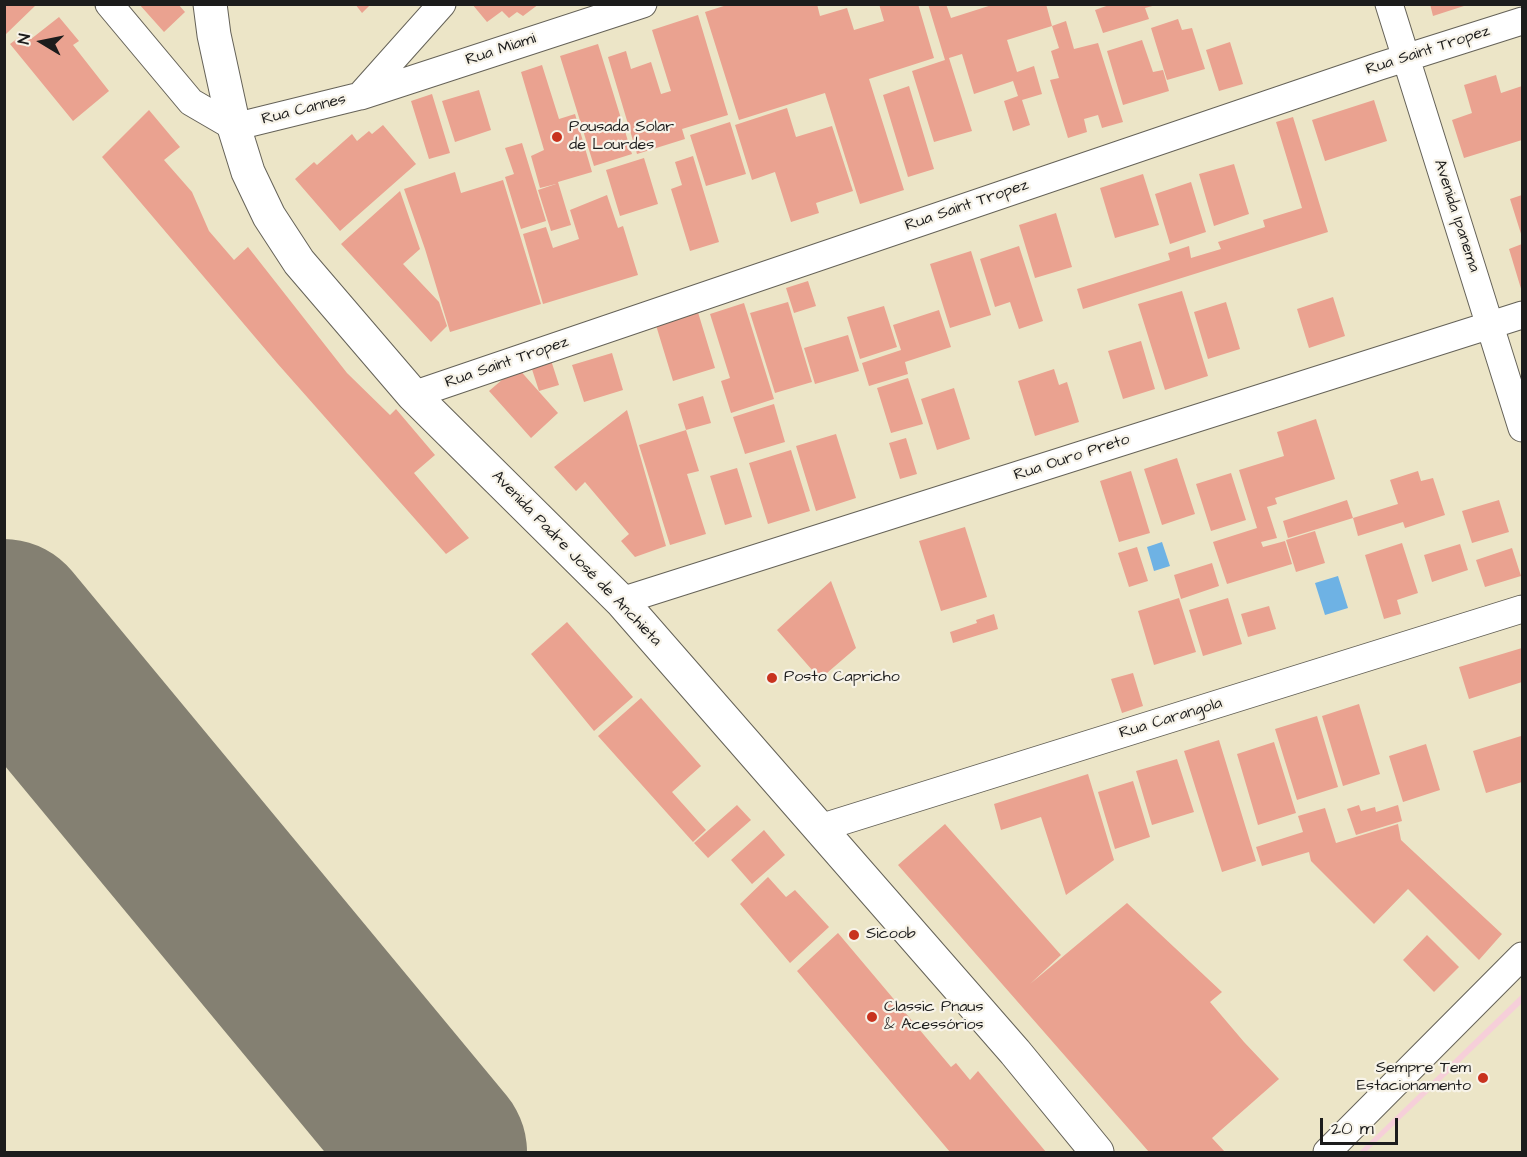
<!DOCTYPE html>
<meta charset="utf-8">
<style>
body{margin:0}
#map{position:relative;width:1527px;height:1157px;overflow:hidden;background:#ece5c7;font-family:"Architects Daughter",sans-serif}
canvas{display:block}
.frame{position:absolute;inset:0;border:6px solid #1c1c1c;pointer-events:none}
.north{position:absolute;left:12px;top:12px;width:60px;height:60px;-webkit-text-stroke:4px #f7f3e8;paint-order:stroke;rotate:280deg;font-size:16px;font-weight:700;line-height:24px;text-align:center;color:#1c1c1c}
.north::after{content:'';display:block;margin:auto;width:21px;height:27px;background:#1c1c1c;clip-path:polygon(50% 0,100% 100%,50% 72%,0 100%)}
.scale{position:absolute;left:1320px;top:1118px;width:78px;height:27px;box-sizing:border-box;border:3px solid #1c1c1c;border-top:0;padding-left:8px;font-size:18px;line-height:21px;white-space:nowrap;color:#1c1c1c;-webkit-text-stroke:4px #f7f3e8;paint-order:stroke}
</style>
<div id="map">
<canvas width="1527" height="1157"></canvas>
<div class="frame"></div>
<div class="north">N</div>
<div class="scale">20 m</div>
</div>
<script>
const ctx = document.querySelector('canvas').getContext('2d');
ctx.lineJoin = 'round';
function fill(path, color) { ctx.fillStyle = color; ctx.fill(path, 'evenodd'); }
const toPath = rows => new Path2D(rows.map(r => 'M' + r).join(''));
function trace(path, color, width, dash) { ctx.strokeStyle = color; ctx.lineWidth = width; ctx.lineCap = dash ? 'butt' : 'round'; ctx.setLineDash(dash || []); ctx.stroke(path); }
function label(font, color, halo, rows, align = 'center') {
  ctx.font = font + ' "Architects Daughter",sans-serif'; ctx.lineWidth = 4.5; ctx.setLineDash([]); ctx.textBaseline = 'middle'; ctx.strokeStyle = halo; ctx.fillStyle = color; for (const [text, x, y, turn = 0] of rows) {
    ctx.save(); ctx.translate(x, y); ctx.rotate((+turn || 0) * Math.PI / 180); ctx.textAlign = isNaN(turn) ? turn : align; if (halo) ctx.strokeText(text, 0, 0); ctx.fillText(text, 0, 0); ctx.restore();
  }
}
const built = toPath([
 [1522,994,1522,1003,1366,1152,1359,1152]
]);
const water = toPath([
 [1162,542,1170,566,1154,571,1147,547],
 [1338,576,1348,608,1325,615,1315,583]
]);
const runway = toPath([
 [4,627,439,1152]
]);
const building = toPath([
 [4,4,37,4,4,36],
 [139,4,178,4,185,12,164,32],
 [355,4,371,4,362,13],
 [472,4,539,4,523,16,517,12,509,18,502,11,487,22],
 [730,4,817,4,820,16,847,8,854,30,884,21,879,4,918,4,934,58,869,79,904,190,860,204,825,93,739,120,705,12],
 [928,4,946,4,951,18,995,4,1046,4,1052,26,1007,40,1017,72,1034,66,1042,94,1022,100,1030,125,1013,131,1004,101,1018,96,1013,81,974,94,962,54,949,58,972,131,934,142,912,71,945,60],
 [1112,4,1156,4,1156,5,1145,8,1149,19,1103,33,1095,10],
 [1430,4,1467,4,1467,5,1433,16],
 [698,15,728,115,682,129,685,139,637,154,608,57,626,51,631,69,651,62,661,94,671,91,652,30],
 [59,17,79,41,73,45,109,91,73,121,10,44,26,32,31,39],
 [1178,19,1182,30,1192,28,1205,69,1167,80,1151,28],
 [1066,21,1074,49,1098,43,1123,122,1102,128,1098,115,1084,119,1087,132,1068,138,1050,80,1059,78,1051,51,1059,48,1052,26],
 [1142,40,1153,72,1163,70,1169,91,1123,105,1107,51],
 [1230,42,1243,84,1219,91,1206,50],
 [598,44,632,154,594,166,560,56],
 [542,65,559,119,575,114,592,172,558,182,571,225,551,231,538,190,556,184,540,188,531,156,544,150,521,72],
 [1496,75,1501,93,1522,86,1522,140,1464,158,1452,120,1472,113,1464,85],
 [909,86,934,169,908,177,883,95],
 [479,90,491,130,455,142,442,101],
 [432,94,450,153,429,159,411,101],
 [1374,100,1387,141,1325,161,1312,120],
 [787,108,796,137,832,126,853,191,816,203,819,213,791,222,775,172,752,180,735,125],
 [149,110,180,147,164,160,192,192,209,231,234,260,248,247,347,373,390,415,396,409,435,455,414,473,469,538,446,554,277,363,102,157],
 [1293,117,1328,232,1083,309,1077,289,1170,260,1168,253,1189,246,1191,258,1221,249,1218,242,1265,227,1263,220,1302,208,1276,122],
 [730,122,746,174,706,186,690,135],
 [383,125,416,164,340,231,295,179,314,162,317,165,352,134,357,141,369,131,372,134],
 [522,143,546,221,521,229,505,177,514,174,505,148],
 [693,156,719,242,690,251,671,189,682,185,675,162],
 [644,158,658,204,620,216,606,170],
 [1234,164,1249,214,1214,226,1199,174],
 [455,172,461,193,503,180,541,304,450,332,425,249,404,189],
 [1143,174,1159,225,1115,238,1100,188],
 [1191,182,1206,232,1170,244,1155,194],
 [400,191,420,249,403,264,439,302,447,326,431,342,341,244],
 [607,195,618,228,623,226,638,275,543,304,523,234,546,227,553,248,579,239,570,210],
 [1522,195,1522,237,1510,199],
 [1056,213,1072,267,1035,278,1019,225],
 [1522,244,1522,292,1509,249],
 [1019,246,1043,321,1019,329,1010,302,995,307,980,259],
 [971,251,991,315,950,328,930,264],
 [808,281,816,306,794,313,786,288],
 [1182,291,1208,376,1165,390,1138,304],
 [1333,297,1345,336,1309,348,1297,309],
 [788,302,812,382,775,393,750,313],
 [1226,302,1240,349,1208,359,1194,312],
 [744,303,774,399,731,413,721,381,730,378,710,314],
 [884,306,897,347,860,359,847,317],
 [697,309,715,368,673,381,655,322],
 [939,310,951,347,905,362,908,374,869,386,862,363,901,350,893,325],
 [848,335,859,371,815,384,804,348],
 [1141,341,1155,389,1123,399,1108,351],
 [612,353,623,390,584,402,572,365],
 [549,354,559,385,539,391,529,360],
 [517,367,558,413,531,438,489,391],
 [1054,369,1059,385,1067,382,1079,422,1035,436,1018,381],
 [908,378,923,424,891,433,877,388],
 [954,388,970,439,937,450,921,399],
 [703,396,711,423,686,430,678,404],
 [774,404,785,442,745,454,733,417],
 [627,410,666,546,635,557,621,541,629,534,585,482,576,491,554,467],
 [1316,419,1335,479,1275,498,1277,504,1267,507,1277,538,1261,542,1263,547,1285,541,1292,564,1227,584,1213,542,1257,528,1239,470,1284,456,1277,432],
 [686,430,699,471,687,474,706,534,670,545,639,445],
 [836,434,856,498,816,511,796,446],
 [906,438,917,474,900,479,889,443],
 [791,450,810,511,768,524,749,463],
 [1177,458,1195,514,1162,525,1144,469],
 [737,468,752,517,725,525,710,476],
 [1131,471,1150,533,1119,542,1100,481],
 [1418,471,1421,481,1433,478,1445,515,1405,528,1403,522,1358,536,1353,518,1398,504,1390,480],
 [1231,473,1246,520,1211,531,1196,484],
 [1347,500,1353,518,1288,538,1283,521],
 [1499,500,1509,532,1472,543,1462,511],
 [965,527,987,597,941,611,919,541],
 [1315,531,1325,563,1296,572,1286,540],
 [1402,543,1418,593,1397,600,1401,614,1384,619,1365,555],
 [1460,544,1468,570,1432,582,1424,555],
 [1137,547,1148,581,1129,587,1118,553],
 [1512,548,1521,576,1485,587,1476,560],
 [1212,563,1219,586,1181,599,1174,575],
 [831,581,856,648,820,679,777,630],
 [1179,598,1196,652,1154,665,1138,611],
 [1228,598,1242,644,1203,656,1189,610],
 [1269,606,1276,629,1248,637,1241,614],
 [994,614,998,629,953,643,950,632,977,623,976,620],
 [567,622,633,697,594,731,531,654],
 [1522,648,1522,682,1469,699,1459,667],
 [1133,673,1143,706,1122,713,1111,679],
 [641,698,701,766,672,792,706,830,693,842,598,736],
 [1359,704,1380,774,1343,786,1322,716],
 [1317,716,1338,787,1297,800,1275,729],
 [1521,736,1522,782,1486,793,1473,751],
 [1219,740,1256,861,1222,872,1184,751],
 [1274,742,1296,813,1258,825,1237,754],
 [1426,744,1440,790,1403,802,1389,756],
 [1177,759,1194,812,1152,825,1136,771],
 [1088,774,1114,860,1066,895,1041,817,1001,830,994,804],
 [1133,781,1150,837,1115,849,1098,792],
 [737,805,751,820,708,858,694,843],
 [1359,805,1361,811,1375,807,1376,812,1398,805,1402,821,1356,835,1347,809],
 [1325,808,1336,843,1398,824,1401,840,1502,934,1479,960,1408,889,1374,924,1311,861,1309,852,1262,866,1256,847,1303,832,1298,816],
 [945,824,1061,955,1030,984,1127,903,1222,992,1210,1002,1244,1042,1279,1079,1212,1138,1225,1152,1149,1152,898,865],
 [764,830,785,855,752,884,731,860],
 [768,877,786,897,795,890,829,927,790,963,740,904],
 [838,933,951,1067,956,1063,970,1080,978,1071,1046,1152,950,1152,797,971],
 [1427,935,1459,967,1434,992,1403,960]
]);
const minor = toPath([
 [109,4,191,102,234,127,360,96,442,4],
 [1389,4,1522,428],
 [361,96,643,4],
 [413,395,1380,66,1522,21],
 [621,601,1522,315],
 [820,828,1522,609],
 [1327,1152,1522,956]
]);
const secondary = toPath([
 [210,4,214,35,234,127,248,172,269,216,299,262,413,395,621,601,1015,1052,1097,1152]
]);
const markers = [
 [557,137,6,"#c8321e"],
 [772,678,6,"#c8321e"],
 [854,935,6,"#c8321e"],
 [872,1017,6,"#c8321e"],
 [1483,1078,6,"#c8321e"]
];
const streetNames = [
 ["Rua Miami",501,50,-18],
 ["Rua Saint Tropez",1428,51,-18],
 ["Rua Cannes",304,110,-14],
 ["Rua Saint Tropez",967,206,-19],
 ["Avenida Ipanema",1456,216,72],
 ["Rua Saint Tropez",507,363,-19],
 ["Rua Ouro Preto",1072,458,-18],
 ["Avenida Padre José de Anchieta",576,559,46],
 ["Rua Carangola",1171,719,-17]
];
const poiNames = [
 ["Pousada Solar",569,128],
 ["de Lourdes",569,146],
 ["Posto Capricho",784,678],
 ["Sicoob",866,935],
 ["Classic Pnaus",884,1008],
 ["& Acessórios",884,1026],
 ["Sempre Tem",1471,1069,"right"],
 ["Estacionamento",1471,1087,"right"]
];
fill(built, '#f6cfd9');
fill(water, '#6eb2e4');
trace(runway, '#848072', 176);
fill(building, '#eaa290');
trace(minor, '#656258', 29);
trace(secondary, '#656258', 35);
trace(minor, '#fff', 27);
trace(secondary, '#fff', 33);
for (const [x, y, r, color] of markers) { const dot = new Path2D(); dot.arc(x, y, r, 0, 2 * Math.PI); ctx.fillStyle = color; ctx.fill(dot); trace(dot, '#f7f3e8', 2); }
label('16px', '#1c1c1c', '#f7f3e8', streetNames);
label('16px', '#1c1c1c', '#f7f3e8', poiNames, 'left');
</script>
